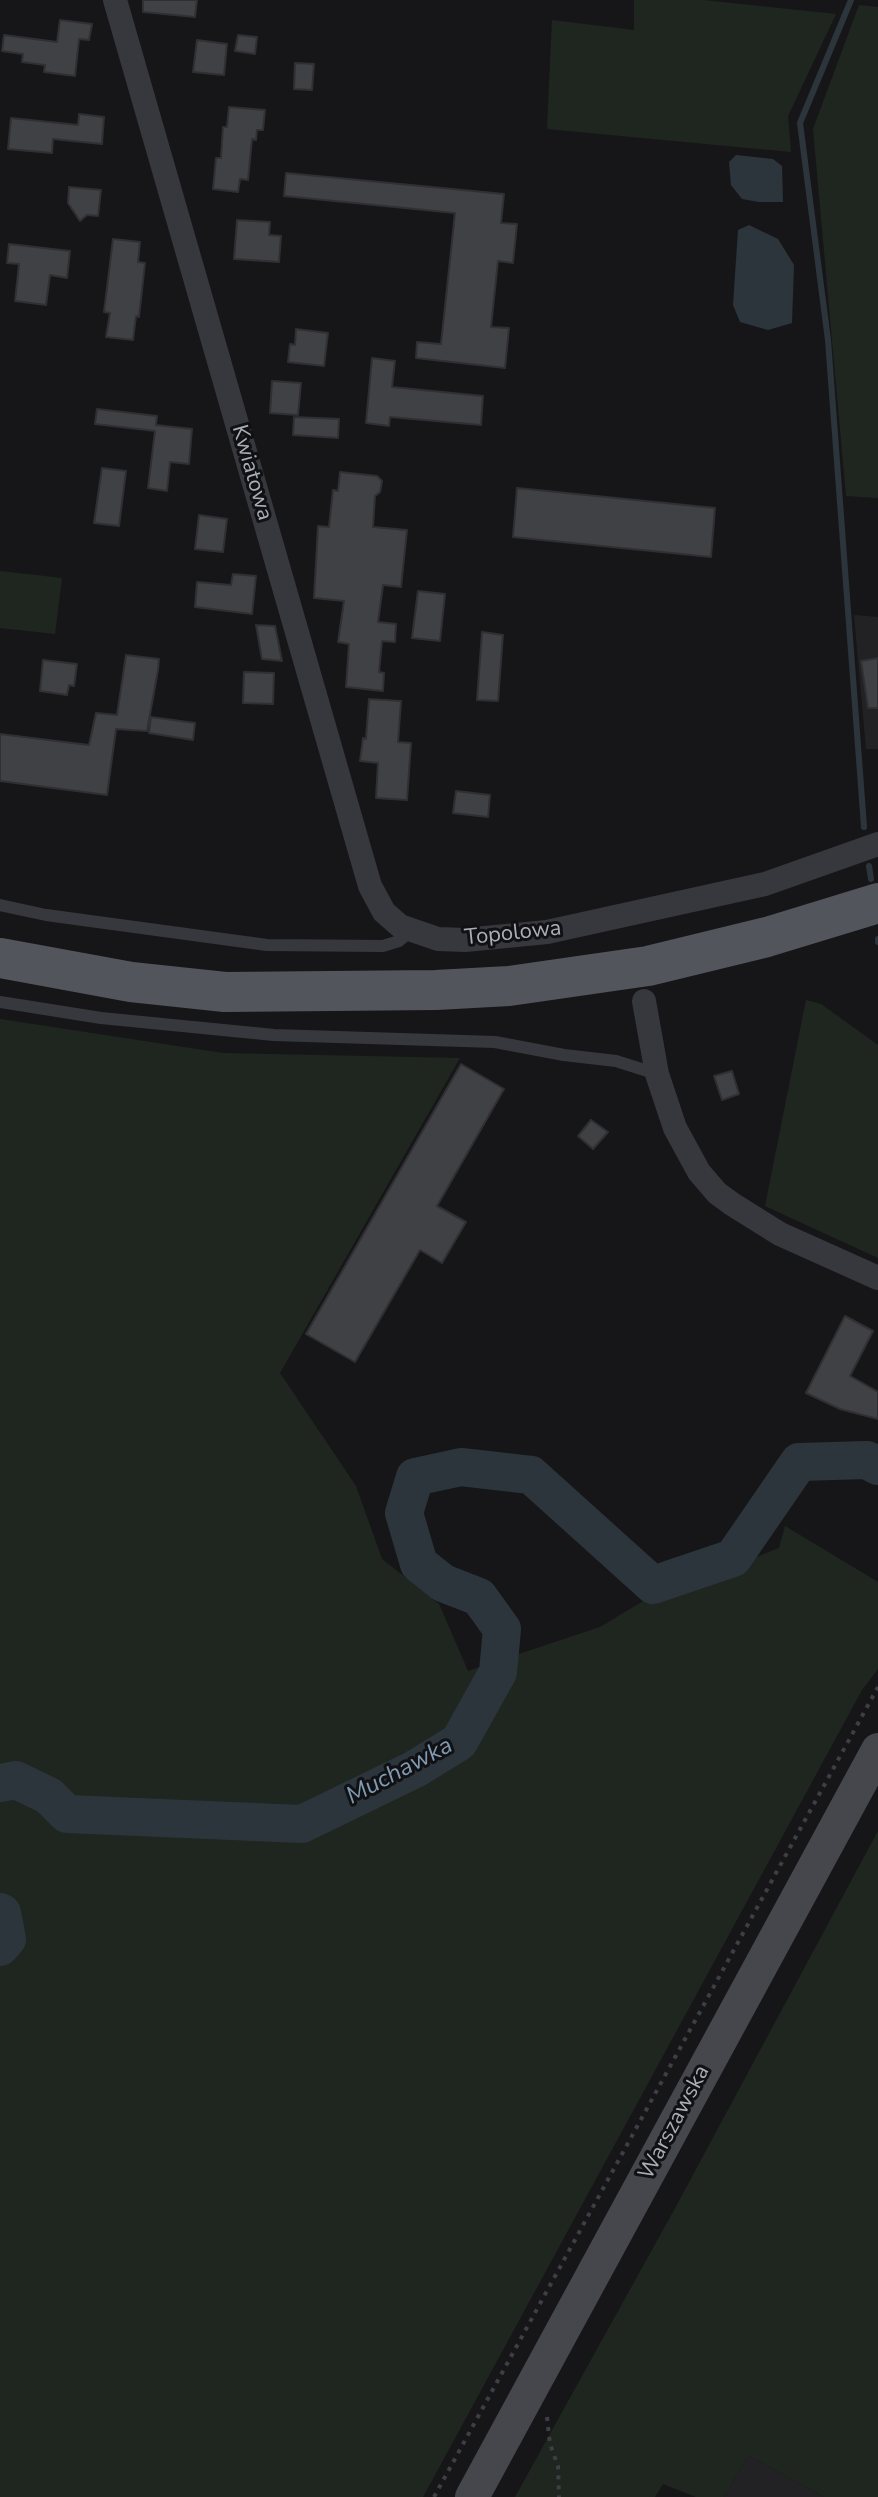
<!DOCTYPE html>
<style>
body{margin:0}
canvas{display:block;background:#161618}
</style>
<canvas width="878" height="2497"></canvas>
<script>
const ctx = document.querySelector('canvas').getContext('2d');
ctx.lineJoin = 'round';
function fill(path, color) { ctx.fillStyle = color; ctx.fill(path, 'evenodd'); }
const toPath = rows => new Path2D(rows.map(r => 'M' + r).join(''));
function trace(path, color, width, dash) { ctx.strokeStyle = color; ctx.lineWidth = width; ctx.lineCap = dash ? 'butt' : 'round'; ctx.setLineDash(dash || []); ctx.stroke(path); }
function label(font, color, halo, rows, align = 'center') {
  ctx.font = font + ' "Nunito Sans",sans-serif'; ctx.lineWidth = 6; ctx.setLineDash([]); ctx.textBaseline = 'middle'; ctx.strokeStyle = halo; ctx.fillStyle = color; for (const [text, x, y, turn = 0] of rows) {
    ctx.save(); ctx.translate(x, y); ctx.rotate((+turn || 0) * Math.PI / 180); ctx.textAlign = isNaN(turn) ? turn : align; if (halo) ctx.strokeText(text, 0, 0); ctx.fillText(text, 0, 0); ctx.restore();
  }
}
const built = toPath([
 [854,615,878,617,878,749,866,749],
 [748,2455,824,2497,724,2497]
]);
const green = toPath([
 [634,0,703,0,836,14,788,116,791,152,547,129,552,20,634,30],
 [859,5,878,7,878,498,846,496,813,129],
 [0,571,62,578,55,634,0,628],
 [806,1000,821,1004,878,1045,878,1258,765,1206],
 [0,1019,223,1053,460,1058,280,1373,356,1486,382,1559,439,1604,468,1671,600,1627,692,1572,741,1563,779,1548,785,1526,878,1582,878,1669,862,1690,423,2497,0,2497],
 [878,1831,878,2497,824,2497,748,2455,724,2497,696,2497,663,2484,655,2497,515,2497,673,2212]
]);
const water = toPath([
 [736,155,773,159,782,166,783,202,759,202,742,199,731,185,729,162],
 [749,225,778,239,794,265,792,323,768,330,740,322,733,305,738,230]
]);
const stream = toPath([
 [851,0,800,123,828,340,864,827],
 [869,866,871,879],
 [878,939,878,942]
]);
const river = toPath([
 [0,1783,16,1780,49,1796,67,1814,302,1824,415,1769,459,1742,498,1672,502,1629,479,1597,443,1583,419,1564,404,1513,415,1477,461,1467,531,1475,653,1585,733,1558,799,1462,867,1460,878,1466],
 [0,1912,2,1913,7,1939,0,1947]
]);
const building = toPath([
 [143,0,197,0,195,17,143,12,143,0],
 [60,20,92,24,89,40,79,39,75,76,44,72,45,65,22,62,23,54,2,51,4,35,57,42,60,20],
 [238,35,257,37,255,54,235,51,238,35],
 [197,40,227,44,224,75,193,72,197,40],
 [295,63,314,64,312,90,294,89,295,63],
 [229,107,265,110,263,130,257,130,256,140,252,139,248,180,240,179,238,192,213,189,216,158,221,158,223,127,227,127,229,107],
 [79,114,104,117,102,144,53,139,52,153,8,149,11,118,78,125,79,114],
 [286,173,504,194,501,223,517,224,513,263,498,261,491,327,509,328,505,368,416,358,417,342,441,344,455,213,284,196,286,173],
 [69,187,101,190,98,216,87,215,80,221,68,203,69,187],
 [237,220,270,222,269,235,281,236,279,262,234,259,237,220],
 [113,239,140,242,138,262,145,263,139,317,136,316,133,340,106,337,110,313,104,312,113,239],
 [9,244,70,251,67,278,50,275,46,305,15,301,19,264,7,263,9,244],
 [296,329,328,333,324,366,288,362,290,344,295,345,296,329],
 [372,358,395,361,392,387,483,396,481,425,390,417,389,426,366,423,372,358],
 [272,381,301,383,298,415,270,413,272,381],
 [97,409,157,416,156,425,192,429,189,464,170,462,167,491,148,488,155,431,95,424,97,409],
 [294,417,339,419,338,438,293,435,294,417],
 [102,468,126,471,119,526,94,523,102,468],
 [340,472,377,476,382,481,380,492,375,496,373,527,407,530,401,587,383,585,378,622,396,624,395,642,382,641,379,672,384,673,383,691,346,687,349,644,338,642,344,601,314,598,318,526,329,527,333,490,338,491,340,472],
 [517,488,715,508,711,557,513,537,517,488],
 [199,515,227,519,223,552,195,549,199,515],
 [233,574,256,576,252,614,195,607,197,582,231,585,233,574],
 [418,591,445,594,440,641,412,638,418,591],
 [256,625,275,626,282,661,262,659,256,625],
 [482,632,503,635,498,701,477,700,482,632],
 [126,655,159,659,158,670,147,731,116,729,107,795,0,781,0,734,89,745,96,713,117,715,126,655],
 [878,658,878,708,868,708,861,661,878,658],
 [43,660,77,664,74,686,69,685,67,695,40,691,43,660],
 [244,672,274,673,273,704,243,703,244,672],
 [369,699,401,701,398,742,411,743,407,800,376,798,378,763,360,761,363,738,366,739,369,699],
 [151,717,195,723,193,740,149,733,151,717],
 [456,791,490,795,488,817,453,813,456,791],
 [461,1064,504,1089,437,1206,466,1222,442,1263,420,1250,355,1362,306,1334,461,1064],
 [732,1071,739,1094,722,1100,714,1076,732,1071],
 [591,1120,608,1132,593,1149,578,1136,591,1120],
 [845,1316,873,1331,850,1376,878,1392,878,1419,840,1409,806,1393,845,1316]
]);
const path = toPath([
 [547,2417,550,2444,558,2466,559,2497],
 [434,2497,878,1687]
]);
const lane = toPath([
 [0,905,46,915,267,945,383,946,399,941,411,931],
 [0,1002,101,1018,274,1035,495,1042,564,1055,616,1061,657,1074]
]);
const street = toPath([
 [115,0,370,886,384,912,400,926,438,939,465,940,547,932,765,884,878,844],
 [644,1001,657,1074,675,1128,699,1172,717,1193,732,1204,780,1234,878,1278]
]);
const secondary = toPath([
 [472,2497,878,1750]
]);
const primary = toPath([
 [0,958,131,982,225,992,436,990,509,986,648,966,767,937,878,903]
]);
const streetNames = [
 ["Kwiatowa",251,473,74],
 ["Topolowa",513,934,-6],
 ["Warszawska",675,2123,-62]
];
const waterNames = [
 ["Muchawka",400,1772,-28]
];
fill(built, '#222225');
fill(green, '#1e261f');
fill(water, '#2c353c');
trace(stream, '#2c353c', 6);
trace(river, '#2c353c', 38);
fill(building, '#404145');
trace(building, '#303034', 2);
trace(path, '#3d3f44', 4, [4, 6]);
trace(lane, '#37383d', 12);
trace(street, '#37383d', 24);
trace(secondary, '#45474d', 34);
trace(primary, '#53555c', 40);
label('22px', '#a8adb8', '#111113', streetNames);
label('italic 24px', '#7f9bb3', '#111113', waterNames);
</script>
